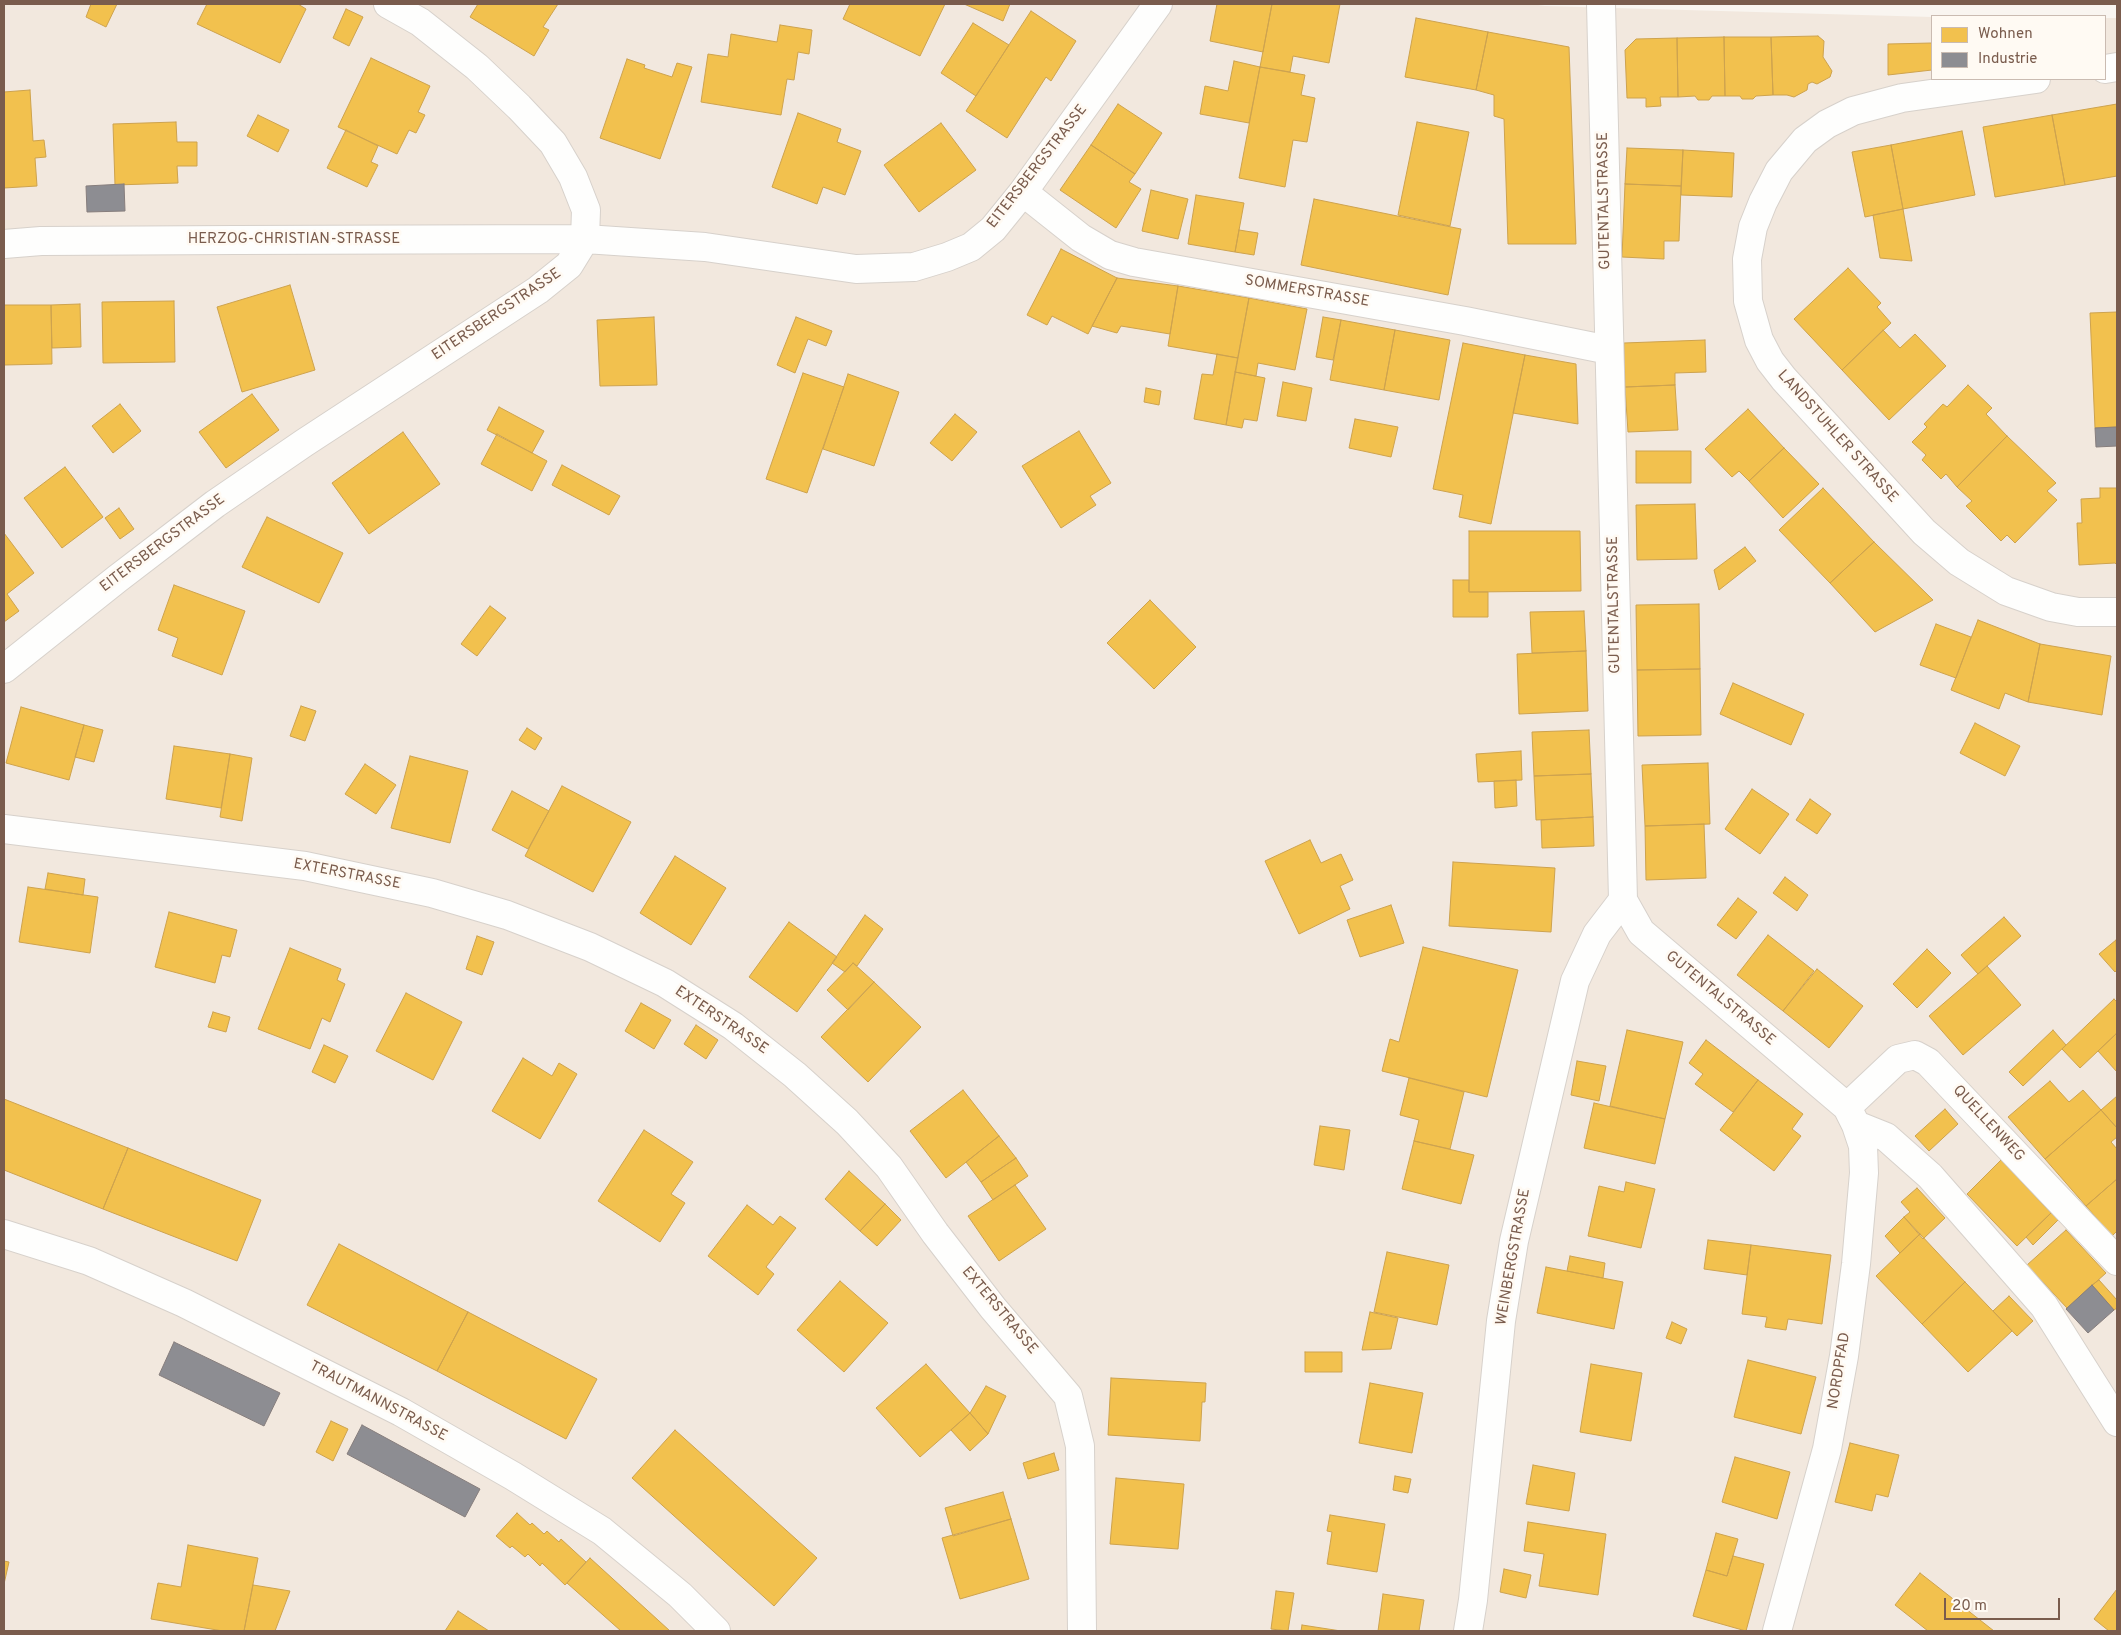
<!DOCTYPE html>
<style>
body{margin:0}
#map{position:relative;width:2121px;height:1635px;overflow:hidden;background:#f9f5f0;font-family:Overpass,sans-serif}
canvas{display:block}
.frame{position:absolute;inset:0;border:5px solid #7a5c4d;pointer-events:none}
.legend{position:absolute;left:1931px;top:15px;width:175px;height:65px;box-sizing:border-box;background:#fffaf3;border:1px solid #cabbb1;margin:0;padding:6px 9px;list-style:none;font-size:15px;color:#7a5c4d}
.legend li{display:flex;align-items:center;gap:10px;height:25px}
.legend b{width:25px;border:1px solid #cabbb1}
.scale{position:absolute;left:1944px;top:1598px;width:116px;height:22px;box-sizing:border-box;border:2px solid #7a5c4d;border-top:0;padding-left:6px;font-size:15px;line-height:18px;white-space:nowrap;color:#7a5c4d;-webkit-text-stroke:4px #fffaf3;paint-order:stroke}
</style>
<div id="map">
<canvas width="2121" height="1635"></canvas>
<div class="frame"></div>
<ul class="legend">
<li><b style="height:14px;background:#f2c14e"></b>Wohnen</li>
<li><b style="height:14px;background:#8d8d92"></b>Industrie</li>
</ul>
<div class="scale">20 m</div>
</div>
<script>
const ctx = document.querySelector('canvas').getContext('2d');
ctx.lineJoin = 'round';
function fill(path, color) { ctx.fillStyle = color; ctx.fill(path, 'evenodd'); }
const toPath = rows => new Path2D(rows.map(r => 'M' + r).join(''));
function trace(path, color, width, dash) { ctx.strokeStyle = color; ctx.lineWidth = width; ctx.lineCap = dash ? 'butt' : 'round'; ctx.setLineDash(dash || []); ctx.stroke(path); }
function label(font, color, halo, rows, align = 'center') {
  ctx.font = font + ' Overpass,sans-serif'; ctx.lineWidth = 5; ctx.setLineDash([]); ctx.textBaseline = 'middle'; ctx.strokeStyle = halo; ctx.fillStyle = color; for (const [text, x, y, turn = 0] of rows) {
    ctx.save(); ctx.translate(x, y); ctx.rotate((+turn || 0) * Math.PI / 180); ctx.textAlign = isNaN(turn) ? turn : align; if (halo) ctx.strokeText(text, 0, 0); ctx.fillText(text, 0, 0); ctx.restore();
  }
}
const residential = toPath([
 [4,4,1531,4,1545,6,1932,17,1932,79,2105,79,2105,18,2117,18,2117,1631,4,1631]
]);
const homes = toPath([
 [91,4,117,4,106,27,86,17,91,4],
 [207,4,298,4,306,9,280,63,197,24,207,4],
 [478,4,558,4,543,27,549,30,534,56,470,17,478,4],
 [850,4,945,4,920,56,843,19,850,4],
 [964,4,1010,4,1003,21,964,4],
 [1217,4,1272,4,1263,52,1210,41,1217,4],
 [1272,4,1340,4,1329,63,1293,56,1290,72,1260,67,1272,4],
 [346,9,363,17,349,46,333,38,346,9],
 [1031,11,1076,41,1051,81,1046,77,1007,138,966,111,1031,11],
 [1416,18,1488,32,1476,90,1405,77,1416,18],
 [973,23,1009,45,976,96,941,73,973,23],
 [780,25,812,30,809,54,798,52,794,80,787,79,781,115,701,102,708,54,728,57,731,34,777,42,780,25],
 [1488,32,1569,47,1576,244,1508,244,1504,119,1494,116,1494,95,1476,90,1488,32],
 [1818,36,1824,41,1823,57,1832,71,1830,77,1817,84,1812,82,1808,84,1807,90,1794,97,1787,95,1773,95,1771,37,1818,36],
 [1724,37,1725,96,1712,96,1709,100,1698,100,1695,96,1678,97,1677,38,1724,37],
 [1724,37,1771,37,1773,95,1756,96,1753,99,1742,99,1740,96,1725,96,1724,37],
 [1677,38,1678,97,1660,97,1661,106,1646,107,1646,98,1627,98,1625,50,1636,39,1677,38],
 [1932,43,1932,70,1888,75,1888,44,1932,43],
 [371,58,430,86,418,112,425,115,416,133,409,130,397,154,338,127,371,58],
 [627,59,645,65,644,68,672,77,677,63,692,67,660,159,600,138,627,59],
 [1234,61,1260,67,1249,123,1200,114,1205,86,1228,91,1234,61],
 [1260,67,1305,75,1301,95,1315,98,1307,142,1293,140,1285,187,1239,178,1260,67],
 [30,90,33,141,44,140,46,157,35,158,37,186,4,188,4,92,30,90],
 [1118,104,1162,133,1135,174,1091,145,1118,104],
 [2117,104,2117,176,2065,185,2052,115,2117,104],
 [798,113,841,129,837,142,861,151,845,195,823,187,817,204,772,187,798,113],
 [258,115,289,130,278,152,247,136,258,115],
 [2052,115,2065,185,1995,197,1983,127,2052,115],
 [176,122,177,142,197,142,197,166,177,166,178,183,115,185,113,124,176,122],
 [1417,122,1469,132,1450,226,1398,215,1417,122],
 [941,123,976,170,919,212,884,165,941,123],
 [346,130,378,146,371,162,378,165,367,187,327,168,346,130],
 [1962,131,1975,195,1903,209,1891,145,1962,131],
 [1091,145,1135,174,1129,182,1141,189,1116,228,1060,190,1091,145],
 [1891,145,1903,209,1865,217,1852,152,1891,145],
 [1627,148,1683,150,1681,186,1625,184,1627,148],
 [1683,150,1734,153,1732,197,1681,195,1683,150],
 [1625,184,1681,186,1679,241,1664,241,1664,259,1622,257,1625,184],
 [1151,190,1188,199,1178,239,1142,231,1151,190],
 [1196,195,1244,203,1235,252,1188,244,1196,195],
 [1314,199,1461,229,1448,295,1301,265,1314,199],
 [1903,209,1912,261,1880,258,1873,215,1903,209],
 [1239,230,1258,233,1254,255,1235,252,1239,230],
 [1061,249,1117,278,1088,334,1052,316,1047,325,1027,315,1061,249],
 [1848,268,1881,303,1877,307,1891,323,1842,370,1794,319,1848,268],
 [1117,278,1178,286,1170,334,1121,326,1117,333,1092,326,1117,278],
 [290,285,315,370,242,392,217,307,290,285],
 [1178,286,1249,298,1238,358,1168,346,1178,286],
 [1249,298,1307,309,1295,370,1258,363,1256,376,1235,372,1249,298],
 [174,301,175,362,103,363,102,302,174,301],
 [80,304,81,347,52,348,51,305,80,304],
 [4,305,51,305,52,364,4,365,4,305],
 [2117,312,2117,427,2095,428,2090,313,2117,312],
 [654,317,657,385,600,386,597,320,654,317],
 [796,317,832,331,826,346,808,339,795,373,777,365,796,317],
 [1323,317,1341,320,1333,360,1316,357,1323,317],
 [1341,320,1395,330,1384,390,1330,380,1341,320],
 [1395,330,1450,340,1439,400,1384,390,1395,330],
 [1883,330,1900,348,1915,334,1946,366,1889,420,1842,370,1883,330],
 [1705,340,1706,372,1675,373,1675,385,1625,387,1624,343,1705,340],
 [1463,343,1525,355,1491,524,1459,517,1463,495,1433,489,1463,343],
 [1217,354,1238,358,1226,425,1194,419,1202,374,1213,375,1217,354],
 [1525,355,1576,364,1578,424,1513,413,1525,355],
 [1235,372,1265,378,1257,421,1244,419,1242,428,1226,425,1235,372],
 [803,373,844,387,807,493,766,479,803,373],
 [848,374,899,392,874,466,823,449,848,374],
 [1283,382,1312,388,1306,421,1277,416,1283,382],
 [1675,385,1678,430,1628,432,1625,387,1675,385],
 [1968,385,1992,408,1986,414,2007,436,1957,487,1946,474,1941,479,1922,460,1926,455,1912,442,1927,427,1924,424,1943,404,1947,407,1968,385],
 [1146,388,1161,391,1159,405,1144,402,1146,388],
 [252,394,279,430,226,468,199,432,252,394],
 [120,404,141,431,113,453,92,426,120,404],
 [499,407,544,431,532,453,487,430,499,407],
 [1748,409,1784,448,1749,481,1739,471,1732,477,1705,449,1748,409],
 [955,414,977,432,952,461,930,443,955,414],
 [1355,419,1398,427,1391,457,1349,448,1355,419],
 [1079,431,1111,483,1090,496,1096,505,1061,528,1022,466,1079,431],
 [403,432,440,484,369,534,332,483,403,432],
 [497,434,547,461,532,491,481,464,497,434],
 [2007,436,2056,483,2047,491,2057,500,2015,543,2007,535,2001,541,1966,506,1972,501,1957,487,2007,436],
 [1784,448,1819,484,1783,518,1749,481,1784,448],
 [1636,451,1691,451,1691,483,1636,483,1636,451],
 [562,465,620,496,609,515,552,485,562,465],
 [65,467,103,517,62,548,24,498,65,467],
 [1823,488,1874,542,1830,583,1779,530,1823,488],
 [2100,488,2117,488,2117,565,2115,563,2079,565,2077,523,2082,523,2081,499,2100,498,2100,488],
 [1695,504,1697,559,1637,560,1636,505,1695,504],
 [119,508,134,529,120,539,105,518,119,508],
 [267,517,343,553,319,603,242,567,267,517],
 [1469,531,1580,531,1581,591,1469,592,1469,531],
 [4,533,34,573,7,594,19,611,4,622,4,533],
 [1874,542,1933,600,1875,632,1830,583,1874,542],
 [1745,547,1756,561,1719,590,1714,570,1745,547],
 [1453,580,1469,580,1469,592,1488,592,1488,617,1453,617,1453,580],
 [174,585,245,611,222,675,172,656,178,638,158,630,174,585],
 [1150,600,1196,647,1154,689,1107,643,1150,600],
 [1699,604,1700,669,1637,670,1636,605,1699,604],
 [490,606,506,618,477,656,461,644,490,606],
 [1584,611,1586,651,1532,653,1530,612,1584,611],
 [1978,620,2040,644,2028,702,2005,693,1999,709,1951,690,1978,620],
 [1936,624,1971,637,1956,678,1920,665,1936,624],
 [2040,644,2111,656,2102,715,2028,702,2040,644],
 [1586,651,1588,711,1519,714,1517,654,1586,651],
 [1700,669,1701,735,1638,736,1637,670,1700,669],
 [1733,683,1804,714,1791,745,1720,714,1733,683],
 [301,706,316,711,305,741,290,736,301,706],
 [21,707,84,725,69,780,6,763,21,707],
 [1975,723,2020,746,2005,776,1960,753,1975,723],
 [84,725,103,730,94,762,75,757,84,725],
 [527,728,542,738,535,750,519,740,527,728],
 [1589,730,1591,774,1534,776,1532,732,1589,730],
 [174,746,230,754,221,808,166,799,174,746],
 [1521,751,1522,780,1478,782,1476,754,1521,751],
 [230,754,252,758,242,821,220,817,230,754],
 [410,756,468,771,450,843,391,828,410,756],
 [1708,763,1710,824,1645,826,1642,765,1708,763],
 [365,764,396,785,376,814,345,794,365,764],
 [1591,774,1593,817,1536,820,1534,776,1591,774],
 [1516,780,1517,806,1495,808,1494,781,1516,780],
 [562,786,631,822,593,892,525,856,562,786],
 [1752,789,1789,814,1760,854,1725,829,1752,789],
 [512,791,549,811,528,849,492,830,512,791],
 [1810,799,1831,814,1817,834,1796,820,1810,799],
 [1593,817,1594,846,1542,848,1541,820,1593,817],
 [1704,824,1706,878,1646,880,1645,826,1704,824],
 [1310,840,1321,863,1341,854,1353,880,1340,886,1350,909,1299,934,1265,861,1310,840],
 [675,856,726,888,691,945,640,913,675,856],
 [1453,862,1555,868,1551,932,1449,926,1453,862],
 [48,873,85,879,83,895,45,889,48,873],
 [1785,877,1808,895,1797,911,1773,893,1785,877],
 [28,887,98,897,90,953,19,942,28,887],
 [1738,898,1757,912,1736,939,1717,925,1738,898],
 [1391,905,1404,943,1360,957,1347,920,1391,905],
 [169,912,237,930,230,957,222,955,215,983,155,967,169,912],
 [865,915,883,929,857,966,853,963,845,972,832,963,865,915],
 [2004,917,2021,936,1978,974,1961,955,2004,917],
 [789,922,837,957,797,1012,749,977,789,922],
 [1768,935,1814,971,1783,1011,1737,975,1768,935],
 [477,936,494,942,482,975,466,969,477,936],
 [2116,940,2117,970,2115,972,2099,954,2116,940],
 [1423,947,1518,970,1487,1097,1382,1071,1390,1039,1399,1042,1423,947],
 [290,948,341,969,337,980,345,984,330,1022,322,1018,310,1049,258,1029,290,948],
 [1927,949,1951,973,1917,1008,1893,984,1927,949],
 [853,963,874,982,848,1010,827,990,853,963],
 [1987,966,2021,1005,1963,1055,1929,1016,1987,966],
 [1817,969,1863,1006,1829,1048,1783,1011,1817,969],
 [874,982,921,1027,868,1082,821,1037,874,982],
 [406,993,462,1022,433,1080,376,1051,406,993],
 [2114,999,2117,1002,2117,1033,2080,1068,2062,1049,2114,999],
 [641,1003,671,1020,654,1049,625,1031,641,1003],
 [213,1012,230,1017,226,1032,208,1027,213,1012],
 [696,1025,718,1040,706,1059,684,1044,696,1025],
 [1627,1030,1683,1042,1665,1119,1610,1106,1627,1030],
 [2053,1030,2066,1045,2023,1086,2009,1072,2053,1030],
 [2116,1034,2117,1036,2117,1072,2098,1051,2116,1034],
 [1706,1040,1758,1080,1733,1112,1695,1084,1703,1074,1689,1063,1706,1040],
 [324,1045,348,1056,335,1083,312,1072,324,1045],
 [523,1058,552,1076,559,1063,577,1074,540,1139,492,1111,523,1058],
 [1577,1061,1606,1066,1599,1101,1571,1095,1577,1061],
 [1409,1078,1464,1092,1450,1149,1414,1141,1419,1120,1400,1115,1409,1078],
 [1758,1080,1803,1114,1792,1129,1801,1136,1774,1171,1720,1130,1758,1080],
 [2050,1081,2069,1102,2083,1090,2101,1110,2045,1159,2008,1117,2050,1081],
 [963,1090,999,1136,946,1178,910,1131,963,1090],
 [2117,1096,2117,1128,2101,1110,2117,1096],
 [4,1099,128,1148,103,1209,4,1170,4,1099],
 [1594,1103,1665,1119,1655,1164,1584,1148,1594,1103],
 [1945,1109,1958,1124,1929,1151,1915,1136,1945,1109],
 [2101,1110,2117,1128,2117,1137,2111,1142,2117,1149,2117,1179,2086,1206,2045,1159,2101,1110],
 [1320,1126,1350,1130,1344,1170,1314,1165,1320,1126],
 [644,1130,693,1162,671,1194,685,1203,660,1242,598,1201,644,1130],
 [999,1136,1016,1158,981,1182,966,1162,999,1136],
 [1414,1141,1474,1155,1461,1204,1402,1189,1414,1141],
 [128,1148,261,1200,237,1261,103,1209,128,1148],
 [1016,1158,1028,1176,993,1200,981,1182,1016,1158],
 [2001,1160,2051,1213,2017,1246,1967,1194,2001,1160],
 [849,1171,885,1204,860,1231,825,1199,849,1171],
 [2117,1179,2117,1231,2112,1236,2086,1206,2117,1179],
 [1626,1182,1655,1189,1641,1248,1588,1236,1599,1186,1624,1192,1626,1182],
 [1015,1185,1046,1229,999,1261,968,1216,1015,1185],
 [1917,1188,1945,1218,1923,1239,1904,1217,1910,1212,1901,1202,1917,1188],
 [885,1204,901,1220,877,1246,860,1231,885,1204],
 [747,1205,773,1225,780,1216,796,1228,766,1267,774,1274,758,1295,708,1256,747,1205],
 [2051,1213,2058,1220,2033,1245,2026,1237,2051,1213],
 [1904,1217,1920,1234,1900,1253,1885,1236,1904,1217],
 [2066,1230,2106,1273,2067,1308,2027,1265,2066,1230],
 [1920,1234,1965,1282,1922,1324,1876,1276,1920,1234],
 [1708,1240,1751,1245,1747,1275,1704,1269,1708,1240],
 [339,1244,468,1312,437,1371,307,1305,339,1244],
 [1751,1245,1831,1255,1822,1324,1788,1319,1786,1330,1765,1327,1767,1317,1742,1314,1751,1245],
 [1387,1252,1449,1265,1437,1325,1374,1312,1387,1252],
 [1570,1256,1605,1263,1603,1278,1567,1271,1570,1256],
 [1546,1267,1623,1282,1614,1329,1537,1313,1546,1267],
 [2099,1280,2117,1300,2117,1308,2114,1310,2092,1285,2099,1280],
 [840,1281,888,1323,844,1372,797,1330,840,1281],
 [1965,1282,2012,1331,1968,1372,1922,1324,1965,1282],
 [2009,1296,2033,1321,2017,1336,1993,1311,2009,1296],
 [468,1312,597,1379,566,1439,437,1371,468,1312],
 [1370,1312,1398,1318,1391,1349,1362,1350,1370,1312],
 [1672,1322,1687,1329,1681,1344,1666,1338,1672,1322],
 [1305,1352,1342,1352,1342,1372,1305,1372,1305,1352],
 [1748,1360,1816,1377,1801,1434,1734,1417,1748,1360],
 [926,1364,970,1413,920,1457,876,1408,926,1364],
 [1591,1364,1642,1373,1631,1441,1580,1432,1591,1364],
 [1111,1378,1206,1383,1205,1402,1202,1402,1200,1441,1108,1435,1111,1378],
 [1370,1383,1423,1393,1412,1453,1359,1443,1370,1383],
 [986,1386,1006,1396,988,1434,970,1413,986,1386],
 [970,1413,988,1434,970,1451,951,1430,970,1413],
 [331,1421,348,1429,333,1461,316,1452,331,1421],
 [675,1430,817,1558,774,1606,632,1478,675,1430],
 [1850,1443,1899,1455,1888,1497,1876,1494,1872,1511,1835,1502,1850,1443],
 [1054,1453,1059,1470,1028,1479,1023,1463,1054,1453],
 [1735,1457,1790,1472,1777,1519,1722,1502,1735,1457],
 [1533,1465,1575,1473,1569,1511,1526,1504,1533,1465],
 [1395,1476,1411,1479,1408,1493,1393,1490,1395,1476],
 [1116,1478,1184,1484,1178,1549,1110,1544,1116,1478],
 [1003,1492,1011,1519,953,1536,945,1508,1003,1492],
 [517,1513,530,1525,532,1523,544,1534,547,1531,559,1542,561,1539,586,1562,565,1585,542,1563,540,1566,528,1554,525,1557,512,1546,510,1548,496,1536,517,1513],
 [1330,1515,1385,1524,1377,1572,1327,1564,1332,1532,1327,1531,1330,1515],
 [1011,1519,1029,1579,960,1599,942,1538,1011,1519],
 [1528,1522,1606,1534,1598,1595,1539,1586,1544,1554,1524,1551,1528,1522],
 [1716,1533,1738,1539,1727,1576,1706,1570,1716,1533],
 [188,1545,258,1558,244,1631,223,1631,151,1619,158,1583,181,1587,188,1545],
 [1733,1556,1764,1564,1746,1631,1693,1616,1706,1570,1727,1576,1733,1556],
 [590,1558,670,1631,621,1631,567,1583,590,1558],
 [4,1561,9,1562,4,1584,4,1561],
 [1504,1569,1531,1575,1526,1598,1500,1592,1504,1569],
 [1920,1573,1994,1631,1928,1631,1895,1605,1920,1573],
 [253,1585,290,1591,275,1631,244,1631,253,1585],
 [2117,1589,2117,1631,2109,1631,2094,1619,2117,1589],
 [1276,1591,1294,1593,1288,1631,1271,1629,1276,1591],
 [1383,1594,1424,1600,1419,1631,1378,1631,1383,1594],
 [458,1611,489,1631,445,1631,458,1611],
 [1302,1625,1341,1631,1301,1631,1302,1625]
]);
const industry = toPath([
 [124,184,125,211,87,212,86,186,124,184],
 [2117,427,2117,446,2096,447,2095,428,2117,427],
 [2092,1285,2114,1310,2088,1333,2066,1309,2092,1285],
 [174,1342,280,1393,264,1426,159,1375,174,1342],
 [362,1425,480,1489,465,1517,347,1454,362,1425]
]);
const minor = toPath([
 [388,4,420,22,477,67,519,107,553,143,573,177,586,210,585,239],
 [1601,4,1623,900,1641,932,1847,1107,1856,1125,1863,1146,1864,1173,1856,1264,1844,1356,1827,1449,1777,1631],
 [2105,69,2117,67],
 [2036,79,1902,98,1853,111,1827,124,1805,140,1779,171,1763,202,1753,227,1747,259,1748,301,1759,340,1770,361,1784,379,1924,532,1959,562,2006,591,2051,607,2078,612,2117,612],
 [1023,192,1081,238,1110,255,1134,262,1465,321,1609,350],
 [4,244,41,241,236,240,585,239,705,247,856,269,914,267,947,257,971,247,993,229,1023,192,1158,4],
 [4,669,117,579,215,504,304,443,538,290,569,265,585,239],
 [4,829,305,866,432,893,507,915,590,947,665,983,733,1026,795,1075,847,1122,889,1167,935,1233,993,1308,1068,1396,1080,1446,1082,1631],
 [1847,1107,1898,1059,1915,1055,1928,1062,2117,1261],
 [1856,1125,1886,1137,1930,1176,2044,1306,2117,1422],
 [4,1234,89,1261,184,1303,401,1412,513,1476,602,1531,680,1595,716,1631],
 [1468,1631,1473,1600,1501,1321,1514,1241,1575,981,1597,934,1623,900]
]);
const streetNames = [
 ["EITERSBERGSTRASSE",1038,167,-52],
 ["GUTENTALSTRASSE",1605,201,-91],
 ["HERZOG-CHRISTIAN-STRASSE",294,240],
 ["SOMMERSTRASSE",1307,292,10],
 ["EITERSBERGSTRASSE",497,315,-34],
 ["LANDSTUHLER STRASSE",1837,437,48],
 ["EITERSBERGSTRASSE",163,544,-37],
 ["GUTENTALSTRASSE",1615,605,-91],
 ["EXTERSTRASSE",347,875,11],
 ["GUTENTALSTRASSE",1720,999,40],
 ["EXTERSTRASSE",721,1021,34],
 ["QUELLENWEG",1988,1124,47],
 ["WEINBERGSTRASSE",1514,1257,-80],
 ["EXTERSTRASSE",999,1311,50],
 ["NORDPFAD",1840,1371,-81],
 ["TRAUTMANNSTRASSE",378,1402,28]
];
fill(residential, '#f2e8de');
fill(homes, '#f2c14e');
trace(homes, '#cea34e', 1);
fill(industry, '#8d8d92');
trace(industry, '#877e7d', 1);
trace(minor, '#d7d1cb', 30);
trace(minor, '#fefefd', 28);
label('15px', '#7a5c4d', '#fffaf3', streetNames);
</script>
